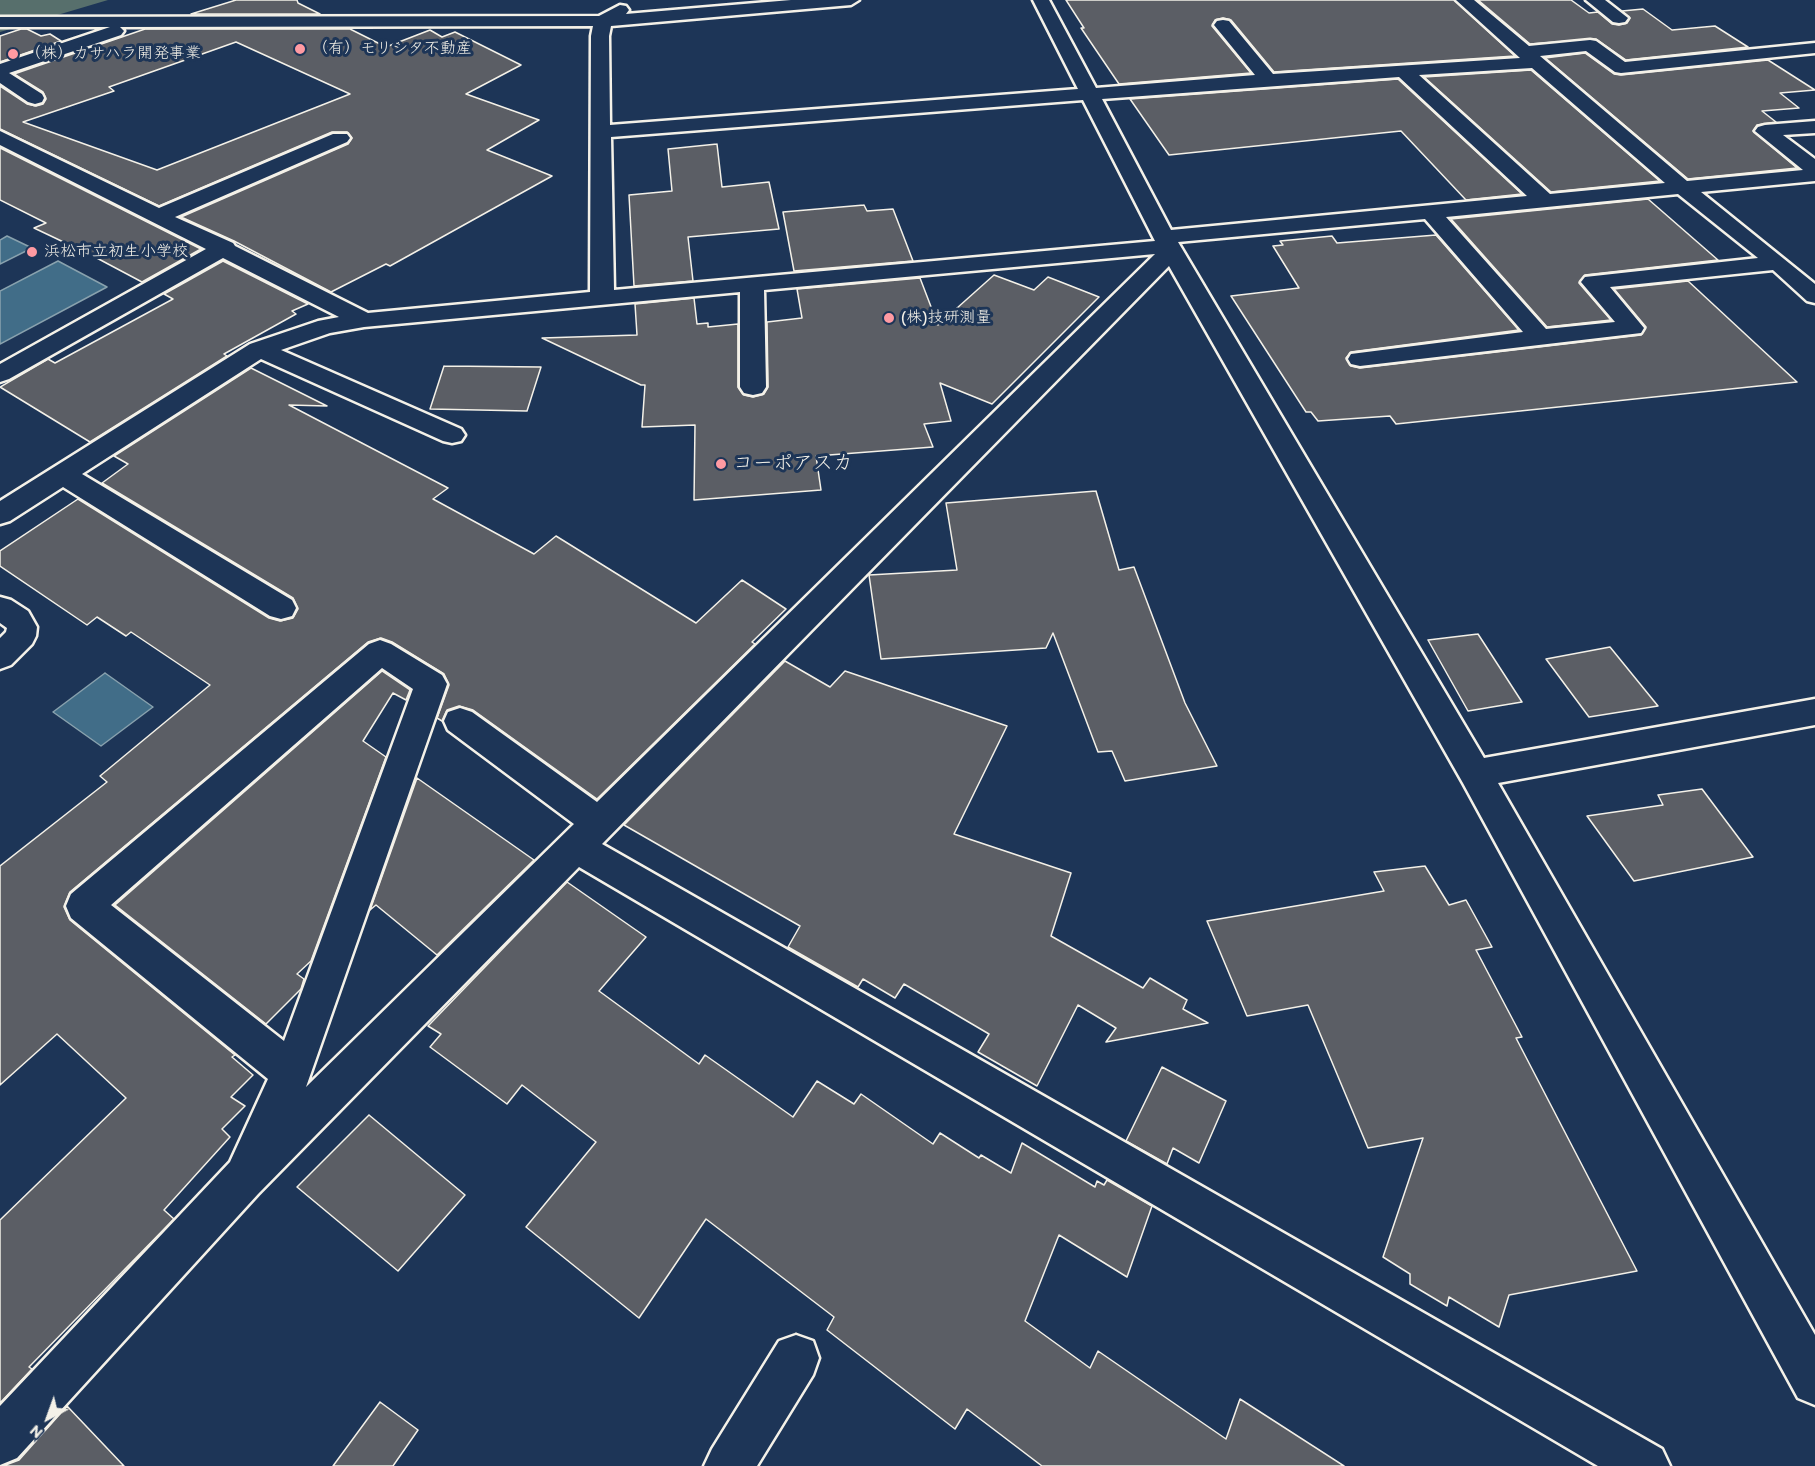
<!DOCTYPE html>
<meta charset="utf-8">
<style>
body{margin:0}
#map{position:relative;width:1815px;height:1466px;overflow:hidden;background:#1d3557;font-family:Itim,sans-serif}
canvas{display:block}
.north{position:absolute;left:18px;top:1388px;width:60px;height:60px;-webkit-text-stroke:4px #1d3557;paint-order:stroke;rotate:221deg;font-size:16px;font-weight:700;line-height:24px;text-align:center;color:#f4f1e8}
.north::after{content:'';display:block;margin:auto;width:21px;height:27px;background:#f4f1e8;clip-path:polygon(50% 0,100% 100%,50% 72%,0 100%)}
</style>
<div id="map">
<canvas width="1815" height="1466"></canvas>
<div class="north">N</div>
</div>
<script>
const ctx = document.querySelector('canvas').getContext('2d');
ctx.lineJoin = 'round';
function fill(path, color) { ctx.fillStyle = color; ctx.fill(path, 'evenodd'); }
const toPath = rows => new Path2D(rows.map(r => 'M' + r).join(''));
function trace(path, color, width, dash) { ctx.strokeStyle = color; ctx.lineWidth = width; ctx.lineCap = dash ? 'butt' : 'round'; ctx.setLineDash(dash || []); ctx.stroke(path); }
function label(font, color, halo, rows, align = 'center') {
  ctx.font = font + ' Itim,"Klee One",sans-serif'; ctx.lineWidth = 6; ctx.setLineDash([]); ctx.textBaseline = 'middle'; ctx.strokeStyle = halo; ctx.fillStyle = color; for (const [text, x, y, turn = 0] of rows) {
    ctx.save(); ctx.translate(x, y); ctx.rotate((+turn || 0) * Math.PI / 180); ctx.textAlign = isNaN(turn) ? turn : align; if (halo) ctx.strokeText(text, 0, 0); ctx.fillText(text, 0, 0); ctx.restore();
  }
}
const green = toPath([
 [0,0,108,0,0,32]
]);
const water = toPath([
 [7,236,32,248,0,264,0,240,7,236],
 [58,261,107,287,0,344,0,291,58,261],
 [105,673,153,707,101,746,53,712,105,673]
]);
const building = toPath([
 [236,0,297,0,298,3,320,14,191,14,236,0],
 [1066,0,1454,0,1515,56,1274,72,1231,20,1223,18,1215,20,1212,26,1251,73,1119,84,1081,28,1084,28,1066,0],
 [1478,0,1571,0,1589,13,1598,12,1612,24,1619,25,1627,23,1630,18,1622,11,1643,9,1672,30,1715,26,1748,47,1626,60,1596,39,1530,44,1478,0],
 [21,29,27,29,41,36,50,34,61,41,0,62,0,36,21,29],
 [145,29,350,29,386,47,430,30,442,37,455,32,521,65,466,94,539,120,487,150,552,176,390,266,386,264,331,292,234,241,181,217,348,144,352,138,347,132,332,132,159,206,0,129,0,86,27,104,36,106,43,104,46,99,43,92,14,74,145,29],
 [236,42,350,94,157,170,23,122,114,91,109,87,236,42],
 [1585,53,1614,74,1621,75,1768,60,1815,90,1780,93,1799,108,1762,111,1776,122,1757,125,1753,131,1797,168,1688,179,1545,58,1585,53],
 [1531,70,1660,181,1551,192,1424,77,1531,70],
 [1398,79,1522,194,1466,200,1401,131,1169,155,1130,99,1398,79],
 [717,144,722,187,769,182,779,229,688,237,693,281,634,286,629,195,672,191,668,149,717,144],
 [0,148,201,249,142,282,93,256,34,228,46,223,0,200,0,148],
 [1648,199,1718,260,1585,275,1579,283,1611,320,1547,327,1451,219,1648,199],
 [864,205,867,211,893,209,913,261,794,271,783,212,864,205],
 [1436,235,1519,330,1351,352,1346,358,1351,366,1360,368,1641,335,1646,327,1614,289,1688,281,1797,382,1396,424,1390,416,1318,421,1311,412,1306,412,1231,296,1299,288,1273,246,1283,245,1280,241,1332,236,1337,243,1436,235],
 [223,261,308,304,292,311,296,314,224,354,227,356,90,442,0,387,48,359,55,363,173,299,164,294,223,261],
 [994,275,1034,290,1048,277,1099,297,992,404,940,383,951,421,924,424,933,447,816,456,821,490,694,500,695,425,642,427,645,385,641,385,542,338,637,335,635,304,694,298,697,324,708,323,708,327,738,324,738,387,744,395,753,397,764,394,768,387,767,322,802,318,797,289,920,278,938,325,994,275],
 [444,366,541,367,527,411,430,409,444,366],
 [251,368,327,406,289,405,448,488,433,499,534,554,556,536,696,623,742,580,786,609,752,642,755,644,597,799,473,710,459,706,447,710,442,721,437,718,449,685,444,674,392,642,381,638,368,642,70,892,64,907,70,920,235,1055,232,1057,253,1075,231,1097,245,1106,222,1129,230,1137,164,1210,174,1219,29,1367,32,1369,0,1403,0,1220,126,1098,57,1034,0,1085,0,866,107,782,100,776,210,685,131,632,126,636,97,617,87,625,0,566,0,551,78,499,269,618,280,621,293,618,298,609,293,598,102,483,128,464,114,456,251,368],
 [1096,491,1119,570,1134,567,1185,703,1217,766,1125,781,1112,751,1098,752,1053,633,1046,648,881,659,869,575,957,570,946,503,1096,491],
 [1478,634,1522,702,1468,711,1428,640,1478,634],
 [1610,647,1658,706,1589,717,1546,659,1610,647],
 [785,661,830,687,845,671,1007,726,954,834,1071,873,1051,936,1143,988,1150,978,1187,1000,1183,1009,1208,1023,1106,1042,1116,1028,1078,1005,1037,1086,978,1052,989,1034,904,984,895,998,863,979,858,987,788,947,800,926,624,825,785,661],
 [382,671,410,690,406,700,393,693,363,741,386,757,311,961,297,974,304,979,301,989,266,1024,115,905,382,671],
 [417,778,534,860,437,955,376,905,370,910,417,778],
 [1702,789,1753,857,1634,881,1587,816,1663,805,1658,795,1702,789],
 [1425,866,1449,905,1466,900,1492,947,1476,950,1522,1037,1516,1038,1637,1271,1509,1295,1499,1327,1449,1297,1447,1306,1410,1284,1410,1274,1383,1257,1423,1138,1368,1148,1308,1005,1247,1016,1207,921,1384,891,1374,872,1425,866],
 [567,882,646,937,599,991,699,1064,705,1055,793,1117,817,1081,854,1104,861,1094,933,1144,940,1133,979,1158,981,1155,1011,1173,1022,1143,1095,1187,1097,1181,1104,1185,1107,1180,1152,1206,1127,1277,1059,1235,1025,1321,1090,1368,1098,1351,1226,1439,1240,1399,1344,1466,1042,1466,967,1409,955,1429,827,1330,834,1317,706,1219,639,1318,526,1227,596,1142,522,1085,507,1104,430,1047,441,1034,428,1026,567,882],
 [1162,1067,1226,1101,1199,1163,1173,1148,1167,1164,1126,1141,1162,1067],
 [369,1115,465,1195,398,1271,297,1187,369,1115],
 [380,1402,418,1430,393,1466,333,1466,380,1402],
 [67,1406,124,1466,3,1466,19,1460,67,1406]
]);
const minor = toPath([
 [791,0,859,0,851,5,611,26,609,36,610,125,1078,89,1033,0,1049,0,1096,88,1255,75,1214,25,1217,21,1223,20,1229,21,1273,74,1520,58,1456,0,1474,0,1529,46,1590,40,1596,41,1625,62,1815,43,1815,53,1621,73,1615,72,1586,51,1540,56,1687,181,1803,170,1755,131,1758,127,1765,125,1815,121,1815,133,1783,135,1815,159,1815,181,1701,192,1815,284,1815,303,1807,301,1773,270,1610,287,1644,328,1641,333,1360,366,1351,364,1348,359,1351,354,1523,332,1425,219,1178,242,1484,758,1815,699,1815,725,1498,783,1815,1335,1815,1405,1798,1398,1463,783,1169,266,602,844,1662,1449,1670,1466,1598,1466,579,867,258,1194,17,1458,0,1465,0,1406,230,1162,268,1079,71,918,66,906,71,894,369,644,380,640,391,644,442,675,447,684,306,1087,574,824,448,730,444,721,448,712,460,708,472,712,597,802,1155,254,764,290,766,387,762,393,753,395,744,393,740,387,740,292,364,327,330,333,281,350,461,429,465,435,461,441,452,443,443,441,261,359,82,474,292,600,296,608,292,616,281,619,270,616,63,487,10,521,0,524,0,501,250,344,318,321,339,317,223,258,9,379,0,382,0,364,206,249,0,145,0,131,159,208,333,134,347,134,350,138,347,142,175,217,233,243,235,246,368,313,590,292,591,36,593,26,120,27,124,31,121,35,9,73,42,94,44,98,42,102,35,104,28,102,0,83,0,64,110,27,0,27,0,17,599,16,620,5,626,6,629,10,626,14,791,0],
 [1532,68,1665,183,1550,194,1419,75,1532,68],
 [1399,77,1527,196,1171,230,1102,99,1399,77],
 [1083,100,1155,241,614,290,611,137,1083,100],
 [1678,194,1758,258,1585,277,1581,282,1615,322,1546,329,1446,217,1678,194],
 [382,668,413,689,284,1041,111,905,382,668],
 [1586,0,1605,0,1628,18,1625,22,1619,23,1613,22,1586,0],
 [0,597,11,600,28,611,37,627,36,636,32,644,11,665,0,669,0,638,6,632,7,628,0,623,0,597],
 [796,1335,813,1341,819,1358,813,1375,757,1466,704,1466,712,1449,779,1341,796,1335]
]);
const markers = [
 [300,49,6,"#ff9aa2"],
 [13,54,6,"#ff9aa2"],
 [32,252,6,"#ff9aa2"],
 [889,318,6,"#ff9aa2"],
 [721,464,6,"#ff9aa2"]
];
const farPoinames = [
 ["（有）モリシタ不動産",312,49],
 ["（株）カサハラ開発事業",25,54],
 ["浜松市立初生小学校",44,252],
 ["(株)技研測量",901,318]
];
const poiNames = [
 ["コーポアスカ",733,464]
];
fill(green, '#576f6c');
fill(water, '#416d88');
trace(water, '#89a2ae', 1.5);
fill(building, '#5b5e65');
trace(building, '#f4f1e8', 1.5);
trace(minor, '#f4f1e8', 5);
fill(minor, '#1d3557');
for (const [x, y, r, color] of markers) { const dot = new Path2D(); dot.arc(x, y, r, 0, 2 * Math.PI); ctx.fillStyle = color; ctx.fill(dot); trace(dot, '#1d3557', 2); }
label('16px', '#f4f1e8', '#1d3557', farPoinames, 'left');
label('20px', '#f4f1e8', '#1d3557', poiNames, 'left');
</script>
